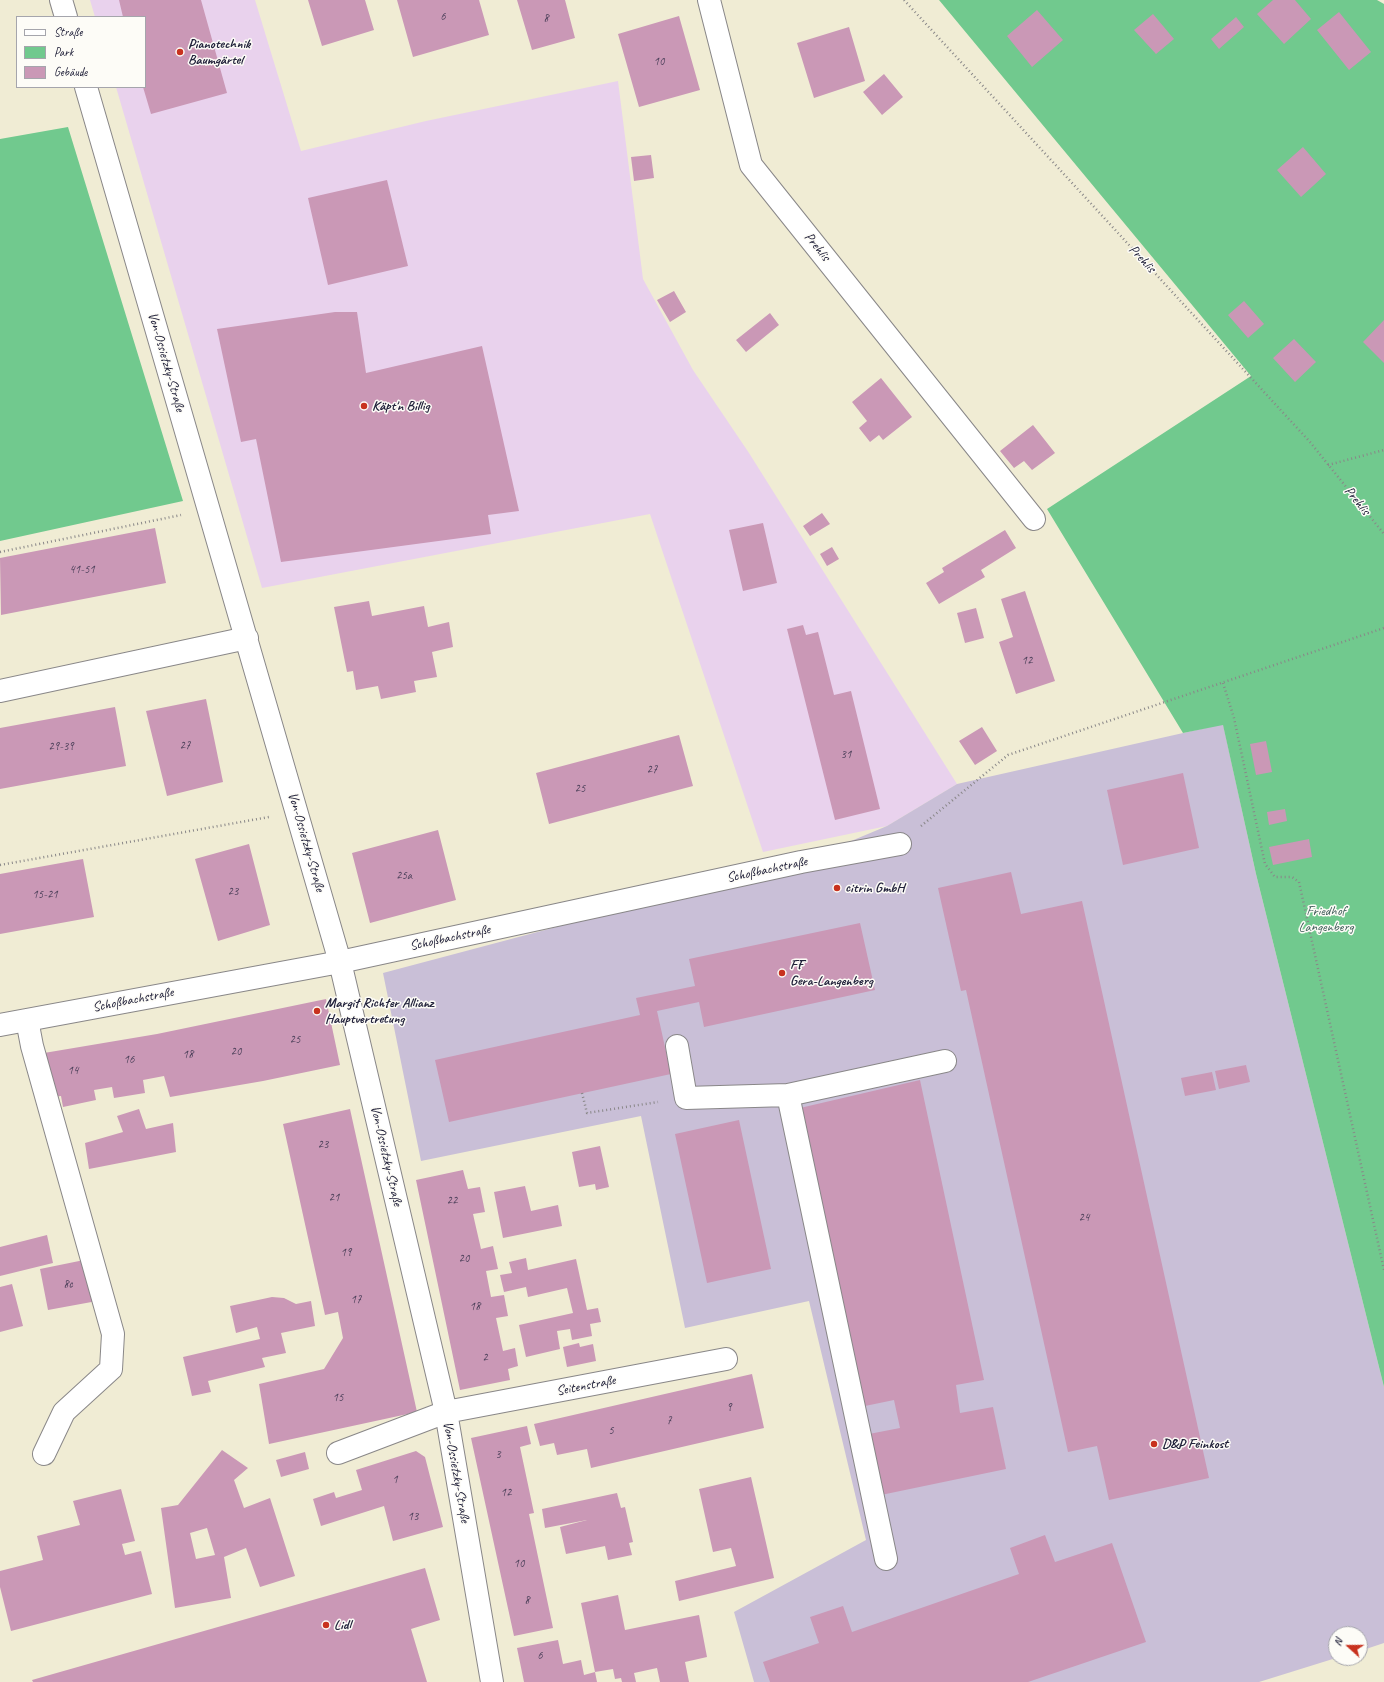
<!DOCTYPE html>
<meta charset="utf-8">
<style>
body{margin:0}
#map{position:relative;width:1384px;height:1682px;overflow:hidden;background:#f0ecd4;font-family:Caveat,sans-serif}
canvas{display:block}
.legend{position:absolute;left:16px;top:16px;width:130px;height:72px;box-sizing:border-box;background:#fdfcf7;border:1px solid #a5a5ac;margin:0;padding:5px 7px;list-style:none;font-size:12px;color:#22223b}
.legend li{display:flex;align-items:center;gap:8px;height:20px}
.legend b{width:20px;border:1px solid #a5a5ac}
.north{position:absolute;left:1328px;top:1626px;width:40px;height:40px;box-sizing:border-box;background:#fdfcf7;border:1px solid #a5a5ac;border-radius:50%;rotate:291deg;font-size:11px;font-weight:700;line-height:16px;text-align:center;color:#22223b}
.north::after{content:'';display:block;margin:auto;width:14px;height:18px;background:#c8321e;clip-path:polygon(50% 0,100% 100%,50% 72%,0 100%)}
</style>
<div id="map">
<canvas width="1384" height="1682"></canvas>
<ul class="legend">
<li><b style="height:5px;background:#fff"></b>Straße</li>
<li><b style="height:11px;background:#71c98e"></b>Park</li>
<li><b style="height:11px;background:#ca98b6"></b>Gebäude</li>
</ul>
<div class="north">N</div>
</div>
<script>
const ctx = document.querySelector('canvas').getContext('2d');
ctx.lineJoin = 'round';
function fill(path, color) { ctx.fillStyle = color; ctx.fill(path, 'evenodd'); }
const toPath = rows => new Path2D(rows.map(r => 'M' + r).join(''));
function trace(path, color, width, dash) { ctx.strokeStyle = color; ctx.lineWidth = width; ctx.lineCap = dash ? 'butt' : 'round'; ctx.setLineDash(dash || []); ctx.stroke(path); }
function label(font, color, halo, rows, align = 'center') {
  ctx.font = font + ' Caveat,sans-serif'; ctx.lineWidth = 3; ctx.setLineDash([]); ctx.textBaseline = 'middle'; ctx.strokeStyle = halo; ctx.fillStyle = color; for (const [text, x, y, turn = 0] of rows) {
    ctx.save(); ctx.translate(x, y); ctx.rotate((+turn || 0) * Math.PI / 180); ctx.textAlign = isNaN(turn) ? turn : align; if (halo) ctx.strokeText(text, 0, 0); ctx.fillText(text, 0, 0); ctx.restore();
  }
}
const built = toPath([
 [90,0,255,0,301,151,426,121,618,81,643,279,693,370,749,453,957,784,887,826,763,852,650,514,262,588,116,87,145,87,145,17,95,17]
]);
const industrial = toPath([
 [1223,724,1256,874,1384,1387,1384,1643,1360,1651,1360,1634,1336,1634,1336,1658,1259,1682,754,1682,734,1612,866,1540,809,1301,685,1328,641,1116,421,1161,383,973,801,862,887,826,957,784]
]);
const green = toPath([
 [939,0,1377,0,1384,4,1384,1387,1256,874,1223,725,1183,733,1047,509,1251,376],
 [68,127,183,501,0,541,0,139]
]);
const building = toPath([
 [119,0,201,0,227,93,151,114,143,87,145,87,145,17,123,17],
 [308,0,365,0,374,30,322,46],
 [397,0,479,0,489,35,413,57],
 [517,0,565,0,575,38,532,50],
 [1273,0,1295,0,1311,19,1284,44,1257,14],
 [1037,10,1063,40,1032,67,1007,36],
 [1339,12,1371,52,1349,70,1317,30],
 [1153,14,1174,39,1156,54,1134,30],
 [679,16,700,90,639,107,618,34],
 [1236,17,1244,27,1219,49,1211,39],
 [849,27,865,81,814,98,797,43],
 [884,74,903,97,882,115,863,92],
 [1303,147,1326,174,1301,197,1277,170],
 [651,155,654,178,634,181,631,157],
 [387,180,408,266,328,285,308,198],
 [674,291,686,312,670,322,657,300],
 [1244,301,1264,324,1248,338,1228,315],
 [335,312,357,312,366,373,482,346,519,511,488,515,491,534,281,562,256,439,241,442,217,329],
 [770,313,779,325,746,352,736,340],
 [1384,320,1384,363,1363,342],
 [1294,339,1316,362,1295,382,1273,358],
 [881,378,912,417,883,440,879,435,870,442,859,428,867,421,852,402],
 [1033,425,1055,453,1032,470,1024,461,1014,468,1000,451],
 [822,513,830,524,810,536,803,526],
 [763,523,777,583,743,591,729,530],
 [155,528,166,583,1,615,0,558],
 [1005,530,1016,548,981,570,985,577,939,604,926,583,944,572,942,568],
 [832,547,839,559,827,566,820,554],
 [1025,591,1055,681,1016,694,999,642,1013,637,1001,599],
 [369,601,372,616,424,606,428,627,449,622,453,647,432,652,437,677,414,681,416,692,381,699,378,686,356,690,353,671,347,672,334,607],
 [976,608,984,638,965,643,957,613],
 [803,625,806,635,818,632,834,695,851,691,880,809,835,820,787,629],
 [206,699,223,782,167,796,146,711],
 [115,707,126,766,0,789,0,728],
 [982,727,997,751,975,765,959,741],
 [679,735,693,786,549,824,536,773],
 [1266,741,1272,772,1256,775,1250,744],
 [1183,773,1199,848,1123,865,1107,790],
 [1285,809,1287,821,1269,825,1267,812],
 [438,830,456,900,370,923,352,853],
 [1309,839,1312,857,1273,865,1269,847],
 [249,844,270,925,218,941,195,859],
 [83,859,94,917,0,934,0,874],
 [1011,872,1021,914,1082,901,1209,1478,1109,1500,1097,1446,1068,1452,966,990,961,991,938,888],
 [860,923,875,990,704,1027,699,1002,657,1011,671,1074,449,1122,435,1060,640,1015,636,998,695,986,689,959],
 [326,999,340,1065,263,1081,170,1097,164,1076,143,1080,145,1093,114,1098,112,1087,94,1090,96,1100,63,1107,61,1096,52,1097,44,1053,157,1034],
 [1246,1065,1250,1082,1219,1089,1215,1071],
 [1212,1072,1216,1090,1185,1096,1181,1078],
 [920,1080,984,1380,956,1385,960,1413,993,1407,1006,1469,881,1495,869,1434,900,1428,894,1400,865,1406,800,1108],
 [139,1109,146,1129,173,1123,176,1152,89,1169,85,1143,123,1132,117,1116],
 [350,1109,417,1412,269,1444,259,1384,324,1369,343,1338,338,1312,325,1315,283,1124],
 [739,1120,771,1269,707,1283,675,1134],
 [600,1146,609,1187,596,1190,595,1184,579,1187,572,1152],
 [463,1170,468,1189,480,1187,485,1212,473,1214,475,1223,481,1249,493,1246,498,1269,486,1271,491,1297,504,1295,508,1316,496,1318,503,1351,515,1348,518,1366,508,1369,510,1380,460,1390,416,1180],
 [525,1186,531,1211,558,1205,562,1226,503,1238,494,1192],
 [47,1235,53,1263,0,1276,0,1247],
 [526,1258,528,1270,576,1259,587,1310,598,1308,601,1322,590,1324,592,1336,572,1340,570,1329,557,1331,560,1349,526,1357,519,1325,573,1313,567,1288,528,1297,526,1287,504,1292,500,1275,512,1273,509,1262],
 [89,1259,97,1301,48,1310,40,1269],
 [12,1284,23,1326,0,1332,0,1287],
 [272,1297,284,1298,296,1304,311,1301,315,1326,281,1333,286,1353,262,1358,265,1367,208,1381,211,1392,192,1396,183,1357,260,1339,257,1327,236,1333,230,1306],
 [579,1343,580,1347,593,1344,596,1361,567,1367,563,1347],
 [752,1374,764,1428,591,1468,587,1449,557,1455,554,1443,540,1446,534,1424],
 [527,1426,531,1444,520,1447,534,1513,529,1514,553,1628,514,1636,471,1438],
 [222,1450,248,1468,234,1480,244,1508,270,1498,295,1576,260,1587,246,1548,224,1557,231,1598,175,1608,161,1508,178,1505],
 [207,1528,215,1555,196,1559,190,1533],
 [416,1451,425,1457,443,1527,393,1541,384,1506,321,1526,313,1499,334,1492,336,1498,362,1490,356,1470],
 [305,1452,309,1469,281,1477,276,1460],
 [751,1477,774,1578,679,1601,675,1581,736,1566,731,1548,713,1552,699,1489],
 [121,1489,135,1541,122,1544,125,1555,141,1551,152,1594,11,1631,0,1587,0,1571,43,1560,37,1536,80,1525,73,1501],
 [617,1493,621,1508,625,1507,633,1542,629,1543,632,1555,608,1560,605,1546,566,1554,560,1527,587,1520,545,1528,542,1509],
 [1045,1535,1055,1562,1112,1543,1146,1642,1028,1682,770,1682,763,1662,819,1643,810,1617,843,1606,852,1632,1019,1574,1010,1548],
 [425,1568,440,1620,411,1629,427,1682,33,1682,32,1680],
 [618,1595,625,1630,699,1615,707,1657,685,1662,689,1682,660,1682,657,1668,634,1673,636,1682,622,1682,621,1678,615,1679,613,1669,595,1672,581,1603],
 [558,1640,563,1664,581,1660,584,1675,595,1672,597,1682,524,1682,517,1648]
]);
const path = toPath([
 [904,0,1310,442,1384,534],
 [1328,465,1384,450],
 [0,552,181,515],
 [1223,683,1234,718,1265,864,1275,877,1292,877,1299,882,1384,1270],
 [921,826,1008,755,1384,628],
 [0,865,269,817],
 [582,1093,587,1113,658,1102]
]);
const minor = toPath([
 [61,0,66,17],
 [709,0,751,165,1034,519],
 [86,87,340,962,446,1412,492,1682],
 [0,691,247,638],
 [27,1020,32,1046,113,1334,111,1369,64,1412,44,1454],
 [0,1025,340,962,801,862,900,844],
 [677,1046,686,1098,788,1095,945,1061],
 [788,1095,886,1559],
 [338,1453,446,1412,726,1359]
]);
const markers = [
 [180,52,4,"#c8321e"],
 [364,406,4,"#c8321e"],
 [837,888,4,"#c8321e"],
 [782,973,4,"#c8321e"],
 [317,1011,4,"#c8321e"],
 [1154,1444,4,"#c8321e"],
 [326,1625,4,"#c8321e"]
];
const numberNames = [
 ["6",443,17],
 ["8",546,19],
 ["10",659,62],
 ["41-51",82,570],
 ["12",1027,661],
 ["27",185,746],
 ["29-39",61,747],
 ["31",846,755],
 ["27",652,770],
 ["25",580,789],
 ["25a",404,876],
 ["23",233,892],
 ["15-21",45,895],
 ["25",295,1040],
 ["20",236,1052],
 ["18",188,1055],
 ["16",129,1060],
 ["14",73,1071],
 ["23",323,1145],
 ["21",334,1198],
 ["22",452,1201],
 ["24",1084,1218],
 ["19",346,1253],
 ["20",464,1259],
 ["8c",68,1285],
 ["17",356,1300],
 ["18",475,1307],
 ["2",485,1358],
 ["15",338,1398],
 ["9",729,1408],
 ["7",669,1421],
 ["5",611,1431],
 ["3",498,1455],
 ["1",395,1480],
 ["12",506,1493],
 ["13",413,1517],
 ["10",519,1564],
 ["8",527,1601],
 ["6",540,1656]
];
const poiNames = [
 ["Pianotechnik",188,44],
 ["Baumgärtel",188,60],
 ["Käpt'n Billig",372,406],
 ["citrin GmbH",845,888],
 ["FF",790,965],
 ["Gera-Langenberg",790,981],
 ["Margit Richter Allianz",325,1003],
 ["Hauptvertretung",325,1019],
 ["D&P Feinkost",1162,1444],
 ["Lidl",334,1625]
];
const streetNames = [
 ["Prehlis",817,247,51],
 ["Prehlis",1142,259,47],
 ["Von-Ossietzky-Straße",166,362,74],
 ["Prehlis",1357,501,51],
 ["Von-Ossietzky-Straße",306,842,74],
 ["Schoßbachstraße",767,870,-12],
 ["Schoßbachstraße",450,938,-12],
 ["Schoßbachstraße",133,1000,-11],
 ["Von-Ossietzky-Straße",386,1156,77],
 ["Seitenstraße",586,1386,-11],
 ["Von-Ossietzky-Straße",456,1472,80]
];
const parkNames = [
 ["Friedhof",1326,911],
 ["Langenberg",1326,927]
];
fill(built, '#e9d2ed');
fill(industrial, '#c9bfd7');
fill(green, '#71c98e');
fill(building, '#ca98b6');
trace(minor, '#898788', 24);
trace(path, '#898788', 2.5, [1, 3]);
trace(minor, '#fff', 22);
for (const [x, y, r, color] of markers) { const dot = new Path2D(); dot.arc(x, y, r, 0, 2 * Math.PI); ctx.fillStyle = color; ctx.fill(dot); trace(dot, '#fdfcf7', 1.5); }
label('12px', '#4c405a', null, numberNames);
label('bold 14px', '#22223b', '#fdfcf7', poiNames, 'left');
label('14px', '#22223b', '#fdfcf7', streetNames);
label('14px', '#3e5c58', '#fdfcf7', parkNames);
</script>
